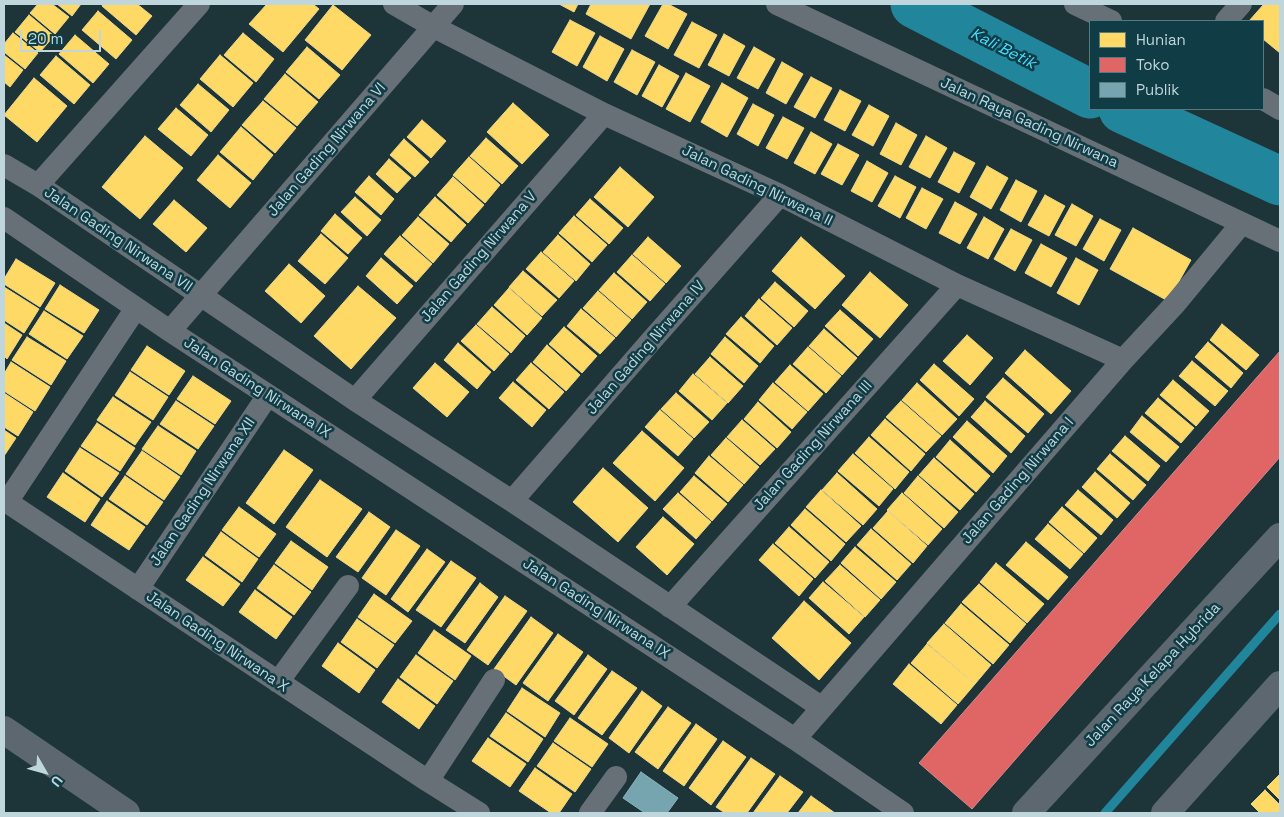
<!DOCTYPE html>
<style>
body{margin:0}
#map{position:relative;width:1284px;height:817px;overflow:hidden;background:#1d3439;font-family:"Space Grotesk",sans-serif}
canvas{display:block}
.frame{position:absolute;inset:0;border:5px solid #c0d6dd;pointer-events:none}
.legend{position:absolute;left:1089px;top:20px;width:175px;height:90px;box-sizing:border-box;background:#103c46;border:1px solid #567a82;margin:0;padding:6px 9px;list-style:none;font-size:15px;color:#c0d6dd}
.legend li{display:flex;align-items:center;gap:10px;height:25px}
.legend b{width:25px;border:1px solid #567a82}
.north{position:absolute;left:20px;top:747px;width:50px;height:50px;-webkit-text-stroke:4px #103c46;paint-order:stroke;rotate:128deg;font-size:14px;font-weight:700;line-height:20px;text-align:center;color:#c0d6dd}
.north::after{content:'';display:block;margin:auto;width:18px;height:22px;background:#c0d6dd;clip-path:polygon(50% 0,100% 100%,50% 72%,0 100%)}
.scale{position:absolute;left:20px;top:30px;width:81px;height:22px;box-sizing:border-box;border:2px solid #c0d6dd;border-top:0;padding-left:6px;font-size:15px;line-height:18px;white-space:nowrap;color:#c0d6dd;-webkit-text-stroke:4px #103c46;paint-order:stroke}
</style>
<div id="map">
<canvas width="1284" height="817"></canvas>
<div class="frame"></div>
<ul class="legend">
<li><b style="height:14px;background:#ffd966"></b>Hunian</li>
<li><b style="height:14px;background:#e06666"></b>Toko</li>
<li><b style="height:14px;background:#76a5af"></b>Publik</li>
</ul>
<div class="north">U</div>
<div class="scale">20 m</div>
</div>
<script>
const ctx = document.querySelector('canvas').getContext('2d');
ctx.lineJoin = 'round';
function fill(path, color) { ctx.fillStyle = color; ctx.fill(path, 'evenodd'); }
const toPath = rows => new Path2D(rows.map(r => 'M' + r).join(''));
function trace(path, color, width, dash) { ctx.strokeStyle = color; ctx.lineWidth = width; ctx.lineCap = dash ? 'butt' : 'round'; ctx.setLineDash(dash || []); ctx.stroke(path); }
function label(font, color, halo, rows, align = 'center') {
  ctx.font = font + ' "Space Grotesk",sans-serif'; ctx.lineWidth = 5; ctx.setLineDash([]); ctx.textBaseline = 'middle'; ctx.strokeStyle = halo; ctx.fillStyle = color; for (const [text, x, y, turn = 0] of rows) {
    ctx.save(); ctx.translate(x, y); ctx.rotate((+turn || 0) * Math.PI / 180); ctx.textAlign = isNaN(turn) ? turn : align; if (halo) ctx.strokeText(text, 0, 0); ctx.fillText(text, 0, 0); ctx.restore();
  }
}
const homes = toPath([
 [38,4,52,4,69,17,55,34,30,13,38,4],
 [57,4,81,4,72,16,57,4],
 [103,4,137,4,152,16,136,35,102,6,103,4],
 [267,4,313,4,319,9,283,52,249,24,267,4],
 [559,4,578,4,574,12,559,4],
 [591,4,650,4,631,39,586,14,591,4],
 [663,4,668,4,687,14,668,49,645,36,663,4],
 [1264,4,1280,4,1280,53,1263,39,1263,21,1249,21,1264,4],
 [333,5,371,35,342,70,305,40,333,5],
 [98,11,132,40,116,59,82,30,98,11],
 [29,15,54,36,40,52,15,32,29,15],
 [570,20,595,33,577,66,552,52,570,20],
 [692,22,717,35,699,68,674,55,692,22],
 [13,33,38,53,25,69,4,52,4,44,13,33],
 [243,33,274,59,256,82,224,55,243,33],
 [724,34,745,46,729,76,708,65,724,34],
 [75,35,109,64,93,83,59,54,75,35],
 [600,36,624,49,607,81,583,67,600,36],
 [307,47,340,75,319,99,286,72,307,47],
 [754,47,775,59,758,89,737,78,754,47],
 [632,50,655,62,637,95,614,82,632,50],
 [4,55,23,70,10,87,4,82,4,55],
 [220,55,253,83,233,107,200,79,220,55],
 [56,56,90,85,74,104,40,75,56,56],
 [782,62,803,74,786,104,766,93,782,62],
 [659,65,679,76,662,107,642,96,659,65],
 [686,73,710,86,690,122,666,109,686,73],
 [285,74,318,102,297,126,264,99,285,74],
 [811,77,832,88,815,118,794,107,811,77],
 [34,78,67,106,37,142,4,115,34,78],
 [722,83,748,98,727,137,701,122,722,83],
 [198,84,229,110,211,132,180,105,198,84],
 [840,90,861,101,845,131,824,120,840,90],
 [263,101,296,128,275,153,242,125,263,101],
 [513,103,549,135,522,164,487,132,513,103],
 [753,104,774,115,758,146,737,134,753,104],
 [869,105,889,116,873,146,852,135,869,105],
 [176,108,208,135,191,156,158,129,176,108],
 [783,117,804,128,787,159,766,148,783,117],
 [422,120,446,141,431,158,407,137,422,120],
 [896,123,917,135,901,165,880,154,896,123],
 [241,127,273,155,253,180,220,152,241,127],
 [811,132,832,144,815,174,794,163,811,132],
 [145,136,183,168,140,219,102,187,145,136],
 [926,136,947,148,930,178,909,167,926,136],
 [486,138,518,166,502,184,470,156,486,138],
 [404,139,429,162,415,177,390,155,404,139],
 [838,144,859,155,842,185,821,174,838,144],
 [954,152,975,163,959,193,938,182,954,152],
 [218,155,251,183,230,208,197,180,218,155],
 [469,157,500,185,485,203,453,175,469,157],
 [389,159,411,178,397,193,376,174,389,159],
 [867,161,888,173,872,202,851,191,867,161],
 [987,166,1008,178,991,209,970,197,987,166],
 [620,167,654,197,628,227,594,197,620,167],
 [369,176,394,199,381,215,355,192,369,176],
 [895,176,916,187,900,218,878,206,895,176],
 [453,177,484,205,468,223,437,195,453,177],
 [1016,180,1037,191,1021,222,1000,210,1016,180],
 [922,188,943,199,926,229,906,218,922,188],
 [1045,195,1065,206,1049,236,1028,225,1045,195],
 [355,197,381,220,367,236,341,212,355,197],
 [435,197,466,225,451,242,419,215,435,197],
 [590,199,623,228,609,244,576,215,590,199],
 [174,200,207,228,186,252,153,224,174,200],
 [955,202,977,214,960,244,939,233,955,202],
 [1072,204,1093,216,1076,246,1055,235,1072,204],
 [335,214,362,238,348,254,321,231,335,214],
 [574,216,607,245,592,262,559,233,574,216],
 [418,217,449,244,433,263,402,235,418,217],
 [984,217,1004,229,988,259,967,248,984,217],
 [1100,219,1121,230,1104,261,1083,249,1100,219],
 [1133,228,1191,260,1168,301,1110,269,1133,228],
 [1011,229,1032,240,1015,271,994,259,1011,229],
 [321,234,348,258,325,284,298,261,321,234],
 [558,235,590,264,576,281,543,252,558,235],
 [400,236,432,264,416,282,384,254,400,236],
 [648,237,681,266,666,283,633,254,648,237],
 [801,237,845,276,815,309,772,271,801,237],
 [1041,244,1067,258,1051,287,1025,273,1041,244],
 [541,252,574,281,559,298,526,269,541,252],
 [632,255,665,284,650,301,617,272,632,255],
 [381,258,413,286,397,304,366,276,381,258],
 [1076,258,1098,270,1079,305,1057,293,1076,258],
 [16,259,55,283,40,307,4,284,4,279,16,259],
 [289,264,325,296,301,323,265,291,289,264],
 [523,271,557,300,542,316,509,287,523,271],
 [870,272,908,305,880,338,842,305,870,272],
 [614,273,647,302,632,319,599,290,614,273],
 [775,282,808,311,794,327,761,298,775,282],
 [60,285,99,310,84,333,45,309,60,285],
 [358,286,396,318,351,369,314,336,358,286],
 [4,287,39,309,24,333,4,320,4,287],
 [509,288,542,318,527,335,494,305,509,288],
 [598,291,631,320,616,337,583,308,598,291],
 [759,299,792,328,777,345,745,316,759,299],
 [492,307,525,336,511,353,477,324,492,307],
 [581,309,615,338,600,354,567,326,581,309],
 [840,310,873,339,858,356,825,326,840,310],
 [44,311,83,336,67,359,29,334,44,311],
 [741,317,774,346,760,363,726,334,741,317],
 [4,323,22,335,7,359,4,356,4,323],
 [1222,324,1259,355,1246,370,1210,340,1222,324],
 [476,325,509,354,494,371,461,341,476,325],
 [564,327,597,356,582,373,549,344,564,327],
 [824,329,857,358,842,375,809,346,824,329],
 [967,335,993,358,970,385,943,361,967,335],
 [27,337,66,361,51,385,12,360,27,337],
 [725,337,758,366,744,383,711,354,725,337],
 [1208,342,1243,373,1231,388,1195,357,1208,342],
 [458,343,491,372,477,389,444,360,458,343],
 [547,345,580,375,566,391,533,362,547,345],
 [147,346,185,371,169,395,131,370,147,346],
 [808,347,841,376,826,393,793,364,808,347],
 [1025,350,1071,391,1051,414,1005,373,1025,350],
 [710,357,743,386,728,403,695,374,710,357],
 [1192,361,1228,391,1215,406,1179,376,1192,361],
 [11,362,50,387,35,411,4,391,4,374,11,362],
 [435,363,469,392,447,417,413,388,435,363],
 [531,363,564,392,549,409,516,380,531,363],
 [934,364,974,399,959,416,920,380,934,364],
 [790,365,823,394,808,411,775,382,790,365],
 [130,372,168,397,153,420,115,395,130,372],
 [693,374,727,403,712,420,679,391,693,374],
 [193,376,231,401,215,424,177,399,193,376],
 [1003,378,1044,414,1028,433,986,397,1003,378],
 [1173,380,1209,411,1196,426,1160,395,1173,380],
 [513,382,546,410,532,427,499,398,513,382],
 [773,383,807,412,792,429,759,400,773,383],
 [917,383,957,419,942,435,902,400,917,383],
 [4,393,33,412,18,436,4,427,4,393],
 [676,393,709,422,694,438,661,409,676,393],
 [113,397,151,422,135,445,97,420,113,397],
 [1158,398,1194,428,1181,443,1145,413,1158,398],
 [176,401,214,426,198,449,160,424,176,401],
 [901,401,941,436,926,452,886,417,901,401],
 [985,401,1025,436,1011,453,971,417,985,401],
 [758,402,791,432,777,448,744,419,758,402],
 [660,410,693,439,678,456,645,427,660,410],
 [1142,416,1179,447,1166,462,1130,432,1142,416],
 [885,419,925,454,911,471,871,435,885,419],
 [742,420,775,449,760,465,727,437,742,420],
 [967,421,1007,456,993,473,953,437,967,421],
 [97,423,135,448,120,471,81,446,97,423],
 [158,426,196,451,181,475,142,449,158,426],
 [4,430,16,438,4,456,4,430],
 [642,431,684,468,655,501,613,463,642,431],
 [1125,436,1160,466,1148,481,1112,451,1125,436],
 [869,437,909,472,895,489,855,453,869,437],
 [726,438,759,467,744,484,711,455,726,438],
 [950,440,990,476,976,492,936,457,950,440],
 [80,448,119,473,102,497,65,471,80,448],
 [284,450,313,470,274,524,246,503,284,450],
 [142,451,180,477,164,500,126,474,142,451],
 [853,454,893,489,879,506,838,471,853,454],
 [1110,454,1146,485,1133,500,1097,469,1110,454],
 [709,456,743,485,728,502,695,473,709,456],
 [934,458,974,494,960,510,919,475,934,458],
 [603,468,648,508,618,542,573,502,603,468],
 [1095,472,1130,503,1117,518,1082,487,1095,472],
 [63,473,100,499,85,522,47,497,63,473],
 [837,473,877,509,863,525,822,490,837,473],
 [125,476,163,502,147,525,109,499,125,476],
 [694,476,727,504,712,521,680,492,694,476],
 [918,476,958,512,944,528,904,493,918,476],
 [320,480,362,509,327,557,286,527,320,480],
 [821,490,861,526,846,542,806,507,821,490],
 [1078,490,1113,520,1101,535,1065,505,1078,490],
 [678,493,711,522,696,539,663,509,678,493],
 [902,493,942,529,928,545,887,510,902,493],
 [107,501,145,527,129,550,91,525,107,501],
 [239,507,276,534,259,557,222,530,239,507],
 [1062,507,1097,538,1084,553,1049,522,1062,507],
 [805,509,845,544,831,561,791,525,805,509],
 [888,511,927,546,913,563,873,528,888,511],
 [369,512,390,527,358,572,336,557,369,512],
 [663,517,694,544,667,575,636,547,663,517],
 [1048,524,1083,554,1070,569,1035,539,1048,524],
 [789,527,829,562,815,578,775,543,789,527],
 [871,529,911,564,897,580,857,545,871,529],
 [396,530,420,546,386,595,362,578,396,530],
 [221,532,258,559,242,582,205,555,221,532],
 [291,541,328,567,312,590,275,563,291,541],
 [1026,542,1068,577,1048,600,1006,565,1026,542],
 [773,544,813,579,799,596,759,560,773,544],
 [855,547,896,582,881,599,841,563,855,547],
 [427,549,445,562,408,612,391,599,427,549],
 [203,557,240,584,223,606,186,580,203,557],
 [451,561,476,578,441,627,416,610,451,561],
 [996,563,1044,604,1027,623,980,582,996,563],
 [274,565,311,592,294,615,257,588,274,565],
 [840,565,880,600,865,617,825,581,840,565],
 [823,582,864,617,849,634,809,598,823,582],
 [480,583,498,597,465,643,446,630,480,583],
 [979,584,1026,624,1010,643,962,602,979,584],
 [255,590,292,617,276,639,239,612,255,590],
 [374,594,412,621,395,643,358,617,374,594],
 [505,596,527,611,488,665,467,650,505,596],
 [804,601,851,643,819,680,772,638,804,601],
 [961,604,1009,645,993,664,945,623,961,604],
 [531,617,553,633,516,685,494,669,531,617],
 [357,619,394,645,377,668,341,642,357,619],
 [944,624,991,665,975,684,927,643,944,624],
 [434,630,471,656,455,680,418,653,434,630],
 [558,634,583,652,548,701,523,683,558,634],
 [338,643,375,670,359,693,322,666,338,643],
 [927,644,975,684,958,704,911,663,927,644],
 [416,655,453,681,437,704,400,677,416,655],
 [588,655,607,669,574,715,555,701,588,655],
 [909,664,957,705,941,724,893,684,909,664],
 [612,671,637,688,602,735,578,718,612,671],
 [398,679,435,706,419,729,382,702,398,679],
 [522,688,560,713,545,737,507,711,522,688],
 [642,691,662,706,629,753,609,738,642,691],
 [668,707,691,723,658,769,635,752,668,707],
 [506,713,543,739,528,762,490,736,506,713],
 [570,718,608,744,592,767,554,741,570,718],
 [696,724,717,739,684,786,663,771,696,724],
 [488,738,526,764,510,787,472,761,488,738],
 [723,741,746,757,711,805,689,788,723,741],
 [553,743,591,769,575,792,537,766,553,743],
 [751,758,775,774,747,813,725,813,716,807,751,758],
 [535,768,572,794,559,813,551,813,519,791,535,768],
 [1280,774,1280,800,1267,787,1280,774],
 [780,776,803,792,787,813,753,813,780,776],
 [1265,790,1280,805,1280,813,1260,813,1251,804,1265,790],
 [811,796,835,813,798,813,811,796]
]);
const shops = toPath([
 [1280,351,1280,457,972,809,919,763,1280,351]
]);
const public = toPath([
 [641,772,678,798,667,813,645,813,623,798,641,772]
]);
const stream = toPath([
 [1105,813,1280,614]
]);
const river = toPath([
 [915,4,1090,94],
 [1123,109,1280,181]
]);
const street = toPath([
 [199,4,38,185,355,400,512,501,821,707],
 [394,4,434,27,604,114,780,195,957,285,1123,360],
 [777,4,1280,241],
 [1075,4,1111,21],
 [1226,21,1241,4],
 [1263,99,1280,109],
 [4,165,38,185],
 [4,218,170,331,795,739,903,813],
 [170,331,453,4],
 [355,400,604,114],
 [4,500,428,781,479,813],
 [512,501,651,341,780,195],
 [7,502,136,308],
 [138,589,268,395],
 [670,607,957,285],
 [278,682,348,586],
 [795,739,1123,360,1175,304,1242,223],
 [428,781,494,680],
 [590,813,616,777]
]);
const secondary = toPath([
 [4,730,126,813],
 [1026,813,1280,537],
 [1165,813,1280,685]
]);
const streetNames = [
 ["Jalan Raya Gading Nirwana",1029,123,25],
 ["Jalan Gading Nirwana VI",327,150,-49],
 ["Jalan Gading Nirwana II",757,186,26],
 ["Jalan Gading Nirwana VII",118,240,34],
 ["Jalan Gading Nirwana V",479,257,-49],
 ["Jalan Gading Nirwana IV",646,348,-49],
 ["Jalan Gading Nirwana IX",257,388,33],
 ["Jalan Gading Nirwana III",813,446,-48],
 ["Jalan Gading Nirwana I",1018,481,-49],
 ["Jalan Gading Nirwana XII",203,492,-56],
 ["Jalan Gading Nirwana IX",596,609,33],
 ["Jalan Gading Nirwana X",217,642,34],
 ["Jalan Raya Kelapa Hybrida",1153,675,-47]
];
const waterNames = [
 ["Kali Betik",1003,49,27]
];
fill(homes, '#ffd966');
trace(homes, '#ecd88a', 1);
fill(shops, '#e06666');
trace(shops, '#d6888a', 1);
fill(public, '#76a5af');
trace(public, '#8cb4bd', 1);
trace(stream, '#21859b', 9);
trace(river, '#21859b', 49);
trace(street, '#676f77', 22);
trace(secondary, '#5c6770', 28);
label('15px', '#c0d6dd', '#103c46', streetNames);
label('italic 16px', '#49d9fc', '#103c46', waterNames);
</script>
